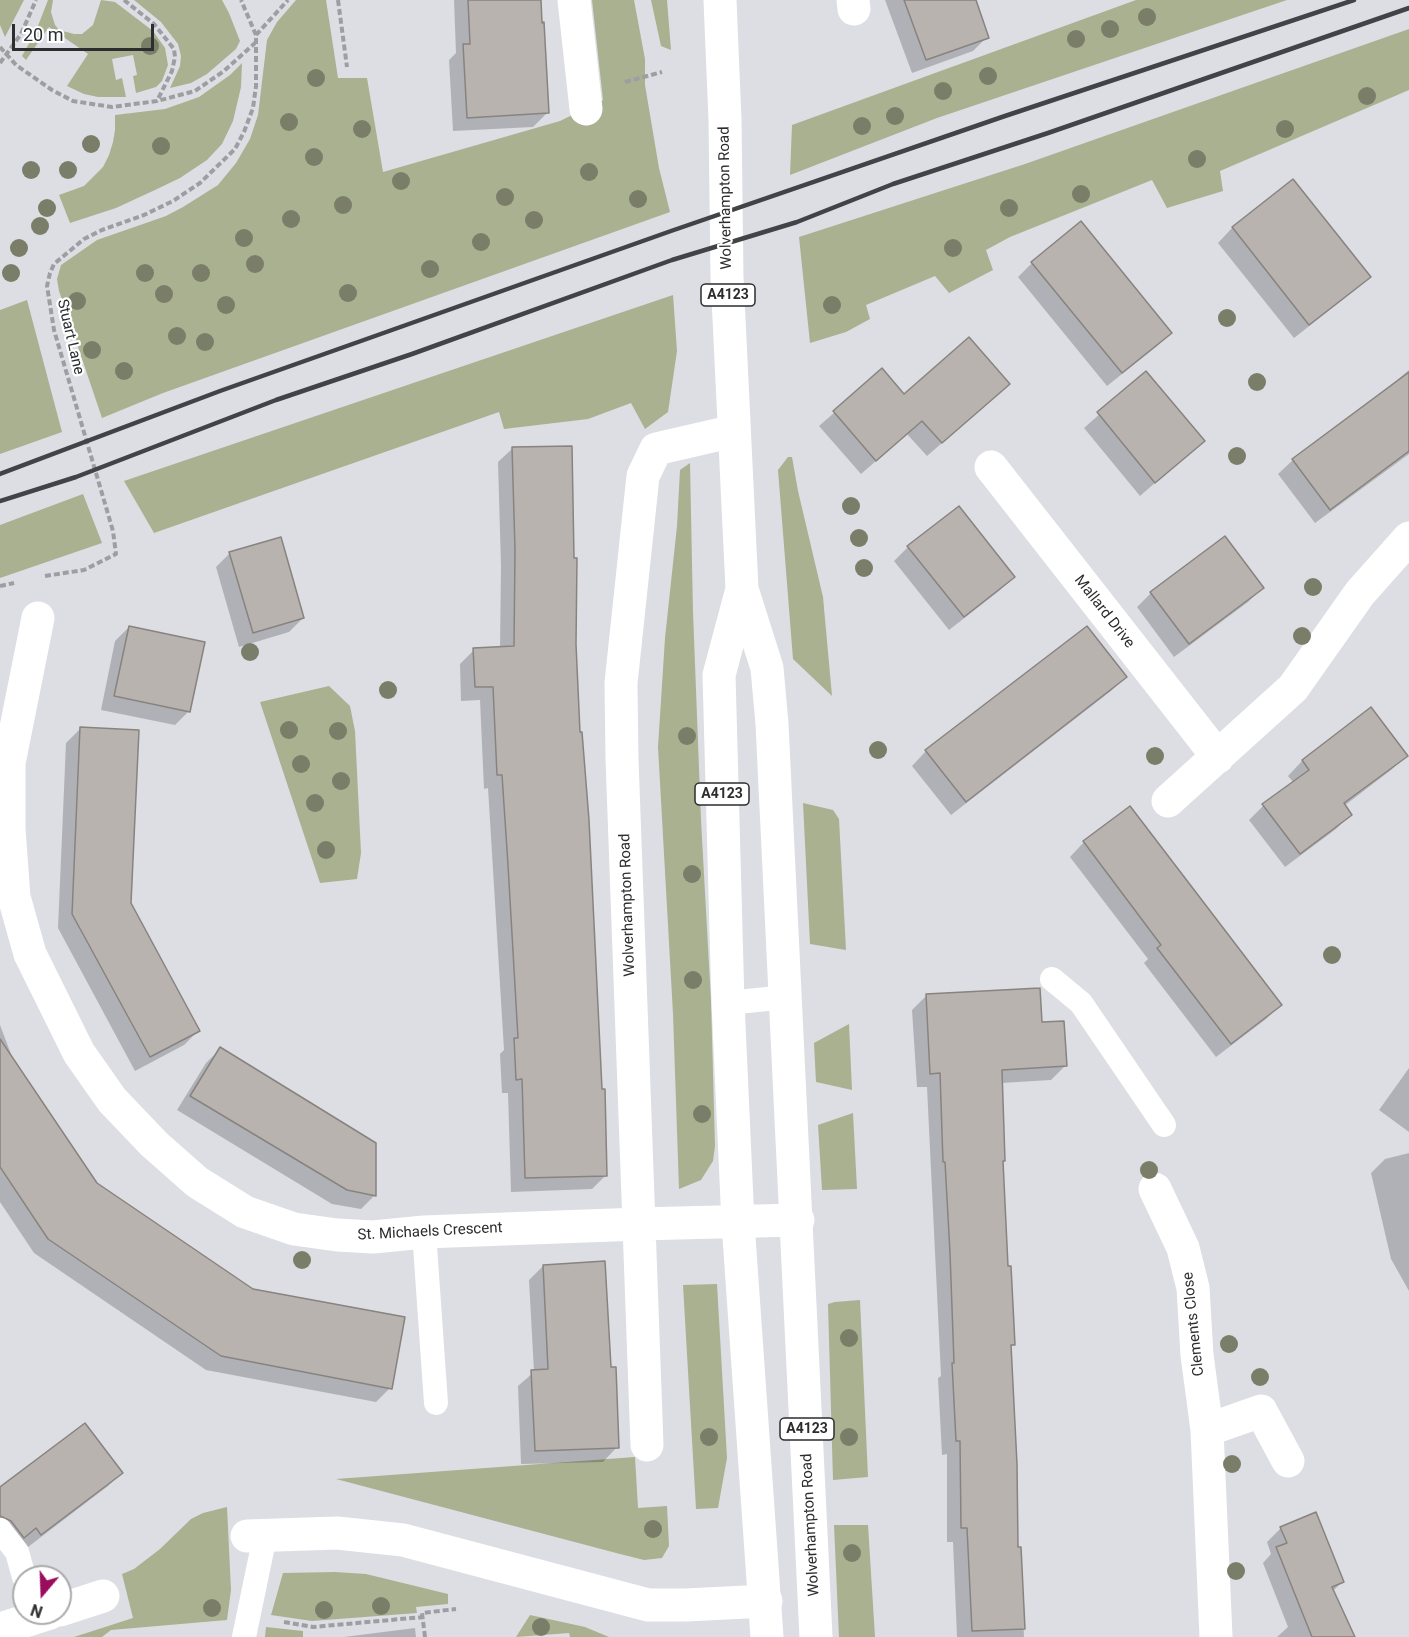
<!DOCTYPE html>
<style>
body{margin:0}
#map{position:relative;width:1409px;height:1637px;overflow:hidden;background:#dcdee4;font-family:Roboto,sans-serif}
canvas{display:block}
.north{position:absolute;left:12px;top:1565px;width:60px;height:60px;box-sizing:border-box;background:#fff;border:2px solid #ababac;border-radius:50%;rotate:199deg;font-size:16px;font-weight:700;line-height:24px;text-align:center;color:#2c2d2f}
.north::after{content:'';display:block;margin:auto;width:21px;height:27px;background:#9a0d5e;clip-path:polygon(50% 0,100% 100%,50% 72%,0 100%)}
.scale{position:absolute;left:12px;top:24px;width:142px;height:27px;box-sizing:border-box;border:3px solid #2c2d2f;border-top:0;padding-left:8px;font-size:18px;line-height:21px;white-space:nowrap;color:#2c2d2f;-webkit-text-stroke:4px #fff;paint-order:stroke}
</style>
<div id="map">
<canvas width="1409" height="1637"></canvas>
<div class="north">N</div>
<div class="scale">20 m</div>
</div>
<script>
const ctx = document.querySelector('canvas').getContext('2d');
ctx.lineJoin = 'round';
function fill(path, color) { ctx.fillStyle = color; ctx.fill(path, 'evenodd'); }
const toPath = rows => new Path2D(rows.map(r => 'M' + r).join(''));
function trace(path, color, width, dash) { ctx.strokeStyle = color; ctx.lineWidth = width; ctx.lineCap = dash ? 'butt' : 'round'; ctx.setLineDash(dash || []); ctx.stroke(path); }
function label(font, color, halo, rows, align = 'center') {
  ctx.font = font + ' Roboto,sans-serif'; ctx.lineWidth = 4.5; ctx.setLineDash([]); ctx.textBaseline = 'middle'; ctx.strokeStyle = halo; ctx.fillStyle = color; for (const [text, x, y, turn = 0] of rows) {
    ctx.save(); ctx.translate(x, y); ctx.rotate((+turn || 0) * Math.PI / 180); ctx.textAlign = isNaN(turn) ? turn : align; if (halo) ctx.strokeText(text, 0, 0); ctx.fillText(text, 0, 0); ctx.restore();
  }
}
const green = toPath([
 [0,0,24,0,5,37,0,25],
 [48,0,53,0,51,12,55,25,59,30,74,34,82,34,93,25,101,0,115,2,153,31,165,48,168,65,162,81,156,87,136,93,133,76,137,75,133,55,112,59,116,80,122,78,126,97,98,97,84,94,67,86,88,54,49,27,26,60,22,56,36,31],
 [134,0,222,0,229,13,240,41,236,49,207,74,191,83,170,88,180,66,181,56,178,44,161,22],
 [296,0,326,0,338,78,367,78,383,172,560,121,603,100,592,0,634,0,645,59,645,85,659,168,670,212,163,393,102,418,59,291,57,279,61,265,97,240,166,216,183,207,218,185,236,163,250,139,258,115,267,40,277,22],
 [651,0,667,0,671,50,661,46],
 [1136,0,1287,0,937,118,790,175,792,125],
 [1409,29,1409,90,1220,171,1223,191,1167,208,1152,180,1010,237,986,250,993,270,949,293,935,276,866,305,870,319,846,332,810,343,799,237,1025,164],
 [242,63,241,87,233,121,222,144,207,160,180,178,155,190,116,208,70,223,59,195,84,186,103,167,109,155,113,142,115,130,115,115,165,109,199,97,230,75],
 [673,295,677,351,668,412,645,429,631,403,588,419,504,429,499,412,154,533,124,481],
 [27,300,62,432,0,454,0,310],
 [788,457,792,457,798,491,823,597,832,696,793,659,778,470],
 [690,463,693,612,701,820,711,1001,715,1146,713,1161,701,1180,679,1189,673,1014,658,747,665,638,677,526,680,470],
 [83,494,102,543,0,578,0,525],
 [329,686,350,706,355,731,361,853,357,879,320,883,260,702],
 [803,803,833,810,839,819,846,950,810,944],
 [849,1024,852,1090,816,1082,814,1043],
 [853,1113,857,1189,822,1190,818,1125],
 [717,1284,727,1458,718,1508,696,1509,683,1285],
 [860,1300,868,1477,833,1480,828,1304,835,1302],
 [635,1457,638,1508,667,1506,669,1546,662,1558,644,1560,620,1554,336,1479],
 [227,1507,231,1590,227,1620,111,1630,102,1637,74,1637,133,1618,122,1574,134,1569,160,1549,191,1519,203,1513],
 [834,1525,868,1525,875,1637,839,1637],
 [335,1572,366,1574,448,1594,448,1604,416,1607,417,1613,312,1621,271,1615,283,1573],
 [530,1615,585,1627,609,1637,570,1637,569,1633,516,1637],
 [266,1627,303,1631,303,1637,265,1637]
]);
const shadow = toPath([
 [454,0,541,0,547,113,533,127,453,131,449,60,456,53],
 [885,0,974,0,987,37,973,51,912,73],
 [1293,181,1369,277,1354,291,1294,338,1218,243,1232,228],
 [1032,263,1170,333,1156,347,1107,386,1018,277],
 [1409,370,1409,454,1315,523,1278,474,1293,460,1383,392],
 [882,371,904,396,994,398,927,456,907,434,861,474,819,426],
 [1146,373,1203,441,1140,496,1084,428],
 [513,448,575,644,606,1175,592,1189,511,1192,508,1093,502,1093,500,1054,504,1050,488,788,484,789,480,700,461,701,460,664,474,650,500,648,501,566,498,462],
 [908,547,1013,577,999,591,949,630,894,561],
 [230,553,303,618,289,632,239,647,216,567],
 [1262,588,1248,602,1174,657,1137,607,1151,593],
 [129,627,189,711,175,725,101,710,115,641],
 [1125,677,1111,691,951,815,912,766,926,751],
 [1371,710,1406,756,1391,770,1344,806,1350,815,1336,829,1285,867,1249,820,1263,806,1294,783,1288,776,1302,761],
 [80,729,130,904,198,1031,184,1045,135,1071,58,928,66,743],
 [1130,808,1280,1005,1266,1019,1216,1057,1144,963,1148,959,1070,857,1084,842],
 [927,995,1041,1024,1065,1066,1051,1080,1001,1083,1002,1162,1007,1268,1013,1345,1010,1348,1017,1549,1020,1549,1024,1637,957,1637,953,1542,947,1542,947,1454,942,1455,938,1378,941,1376,927,1087,917,1087,912,1010],
 [0,1025,14,1062,96,1184,390,1388,376,1402,206,1370,34,1253,0,1202],
 [220,1049,375,1195,361,1209,332,1204,177,1110,206,1063],
 [1409,1068,1409,1132,1379,1110],
 [1409,1153,1409,1291,1391,1259,1371,1173,1385,1159],
 [543,1266,610,1368,617,1447,603,1462,521,1464,518,1386,534,1372,529,1280],
 [121,1473,108,1486,28,1547,22,1540,0,1538,0,1489],
 [1281,1528,1342,1582,1332,1592,1353,1637,1277,1637,1288,1627,1263,1563,1271,1554,1267,1542],
 [415,1628,416,1637,344,1637]
]);
const building = toPath([
 [468,0,541,0,542,23,544,22,549,113,467,118,463,44,470,44,468,0],
 [904,0,976,0,989,38,926,60,904,0],
 [1293,179,1371,277,1309,325,1232,227,1293,179],
 [1081,221,1172,333,1122,373,1031,262,1081,221],
 [969,337,1010,384,942,443,922,421,876,461,833,411,882,368,904,394,969,337],
 [1146,371,1205,441,1155,483,1097,412,1146,371],
 [1409,372,1409,451,1330,510,1292,459,1409,372],
 [572,446,574,558,577,558,576,644,580,732,582,732,589,820,602,1089,605,1089,607,1176,525,1178,522,1079,516,1080,514,1038,518,1038,508,865,502,775,497,775,493,687,475,687,473,648,514,646,515,550,512,447,572,446],
 [959,506,1015,577,964,617,907,546,959,506],
 [1225,536,1264,588,1189,644,1150,592,1225,536],
 [281,537,304,618,253,633,229,552,281,537],
 [129,626,205,642,190,712,114,696,129,626],
 [1087,626,1127,677,966,802,925,750,1087,626],
 [1371,707,1408,756,1344,803,1352,815,1300,854,1262,804,1309,770,1302,760,1371,707],
 [80,727,139,730,131,903,200,1031,150,1057,72,914,80,727],
 [1130,806,1282,1005,1231,1044,1157,948,1161,945,1083,841,1130,806],
 [1040,988,1042,1022,1064,1021,1067,1066,1002,1070,1005,1161,1003,1161,1008,1266,1011,1266,1015,1345,1011,1345,1017,1464,1018,1547,1021,1547,1025,1629,972,1631,967,1528,961,1528,960,1441,956,1441,952,1363,954,1363,950,1253,945,1162,943,1162,940,1073,930,1074,926,994,1040,988],
 [0,1039,97,1183,253,1289,405,1317,392,1389,221,1356,48,1239,0,1167,0,1039],
 [220,1047,376,1143,376,1196,347,1190,190,1096,220,1047],
 [605,1261,611,1367,616,1367,619,1448,535,1451,531,1370,548,1369,543,1265,605,1261],
 [85,1423,123,1473,41,1535,36,1528,24,1538,11,1521,0,1516,0,1487,85,1423],
 [1316,1512,1344,1582,1332,1587,1355,1637,1312,1637,1276,1547,1287,1543,1280,1527,1316,1512]
]);
const path = toPath([
 [124,0,154,24,174,49,175,57,172,71,157,101],
 [338,0,347,67],
 [256,35,288,0],
 [0,47,16,65,52,90,73,101,112,107,157,101,195,91,224,71,255,43],
 [0,63,21,34,36,0],
 [625,82,662,72],
 [45,576,84,570,116,554,113,531,54,330,47,286,50,273,54,264,84,239,102,230,144,215,173,201,200,183,235,149,244,132,253,108,256,86,256,35,241,0],
 [0,586,14,583],
 [284,1622,313,1627,423,1617],
 [425,1637,422,1613,456,1609]
]);
const lane = toPath([
 [1052,979,1081,1003,1164,1125],
 [728,1003,786,997],
 [424,1232,436,1403],
 [0,1530,17,1552,24,1577],
 [244,1637,265,1536]
]);
const street = toPath([
 [574,0,586,109],
 [853,0,854,9],
 [991,467,1218,757],
 [38,618,9,763,9,829,14,897,30,954,79,1053,112,1100,154,1144,197,1182,245,1212,294,1229,337,1235,373,1237,424,1232,639,1224,798,1220],
 [1168,801,1293,688,1360,593,1409,538],
 [1155,1189,1183,1248,1193,1288,1197,1355,1207,1430,1216,1637],
 [1207,1430,1261,1411,1288,1461],
 [647,1445,622,759,621,683,643,476,656,449,734,431],
 [247,1536,337,1533,403,1540,648,1605,686,1605,766,1601],
 [60,1610,103,1596],
 [0,1629,50,1613]
]);
const highway = toPath([
 [720,0,725,120,727,277,742,589,767,668,772,724,816,1637],
 [742,589,719,675,728,1003,738,1223,767,1637]
]);
const rail = toPath([
 [0,474,220,391,671,231,1005,116,1354,0],
 [0,501,76,477,276,400,412,354,672,260,797,222,893,184,1048,133,1409,8]
]);
const trees = [
 [1147,17],
 [1110,29],
 [1076,39],
 [150,46],
 [988,76],
 [316,78],
 [943,91],
 [1367,96],
 [895,116],
 [289,122],
 [862,126],
 [362,129],
 [1285,129],
 [91,144],
 [161,146],
 [314,157],
 [1197,159],
 [31,170],
 [68,170],
 [589,172],
 [401,181],
 [1081,194],
 [505,197],
 [638,199],
 [343,205],
 [47,208],
 [1009,208],
 [291,219],
 [534,220],
 [40,226],
 [244,238],
 [481,242],
 [19,248],
 [953,248],
 [255,264],
 [430,269],
 [11,273],
 [145,273],
 [201,273],
 [348,293],
 [164,294],
 [77,301],
 [226,305],
 [832,305],
 [1227,318],
 [177,336],
 [205,342],
 [92,350],
 [124,371],
 [1257,382],
 [1237,456],
 [851,506],
 [859,538],
 [864,568],
 [1313,587],
 [1302,636],
 [250,652],
 [388,690],
 [289,730],
 [338,731],
 [687,736],
 [878,750],
 [1155,756],
 [301,764],
 [341,781],
 [315,803],
 [326,850],
 [692,874],
 [1332,955],
 [693,980],
 [702,1114],
 [1149,1170],
 [302,1260],
 [849,1338],
 [1229,1344],
 [1260,1377],
 [709,1437],
 [849,1437],
 [1232,1464],
 [653,1529],
 [852,1553],
 [1236,1571],
 [381,1606],
 [212,1608],
 [324,1610],
 [541,1627]
];
const shields = [
 [728,295,54],
 [722,794,54],
 [807,1429,54]
];
const shieldNames = [
 ["A4123",728,295],
 ["A4123",722,794],
 ["A4123",807,1429]
];
const streetNames = [
 ["Wolverhampton Road",726,198,-91],
 ["Stuart Lane",70,337,77],
 ["Mallard Drive",1104,612,52],
 ["Wolverhampton Road",628,905,-92],
 ["St. Michaels Crescent",430,1232,-3],
 ["Clements Close",1194,1324,-96],
 ["Wolverhampton Road",811,1525,-93]
];
fill(green, '#a9b190');
fill(shadow, '#0003');
fill(building, '#b9b3af');
trace(building, '#88837f', 1.5);
trace(path, '#9c9ea2', 4, [6, 3]);
trace(lane, '#fff', 24);
trace(street, '#fff', 33);
trace(highway, '#fff', 33);
trace(rail, '#424346', 4.5);
ctx.fillStyle = '#7a7e69';
for (const [x, y] of trees) { ctx.beginPath(); ctx.arc(x, y, 9, 0, 2 * Math.PI); ctx.fill(); }
for (const [x, y, w] of shields) { const box = new Path2D(); box.roundRect(x - w / 2, y - 11, w, 22, 4.5); ctx.fillStyle = '#fff'; ctx.fill(box); trace(box, '#2c2d2f', 1.5); }
label('bold 14px', '#2c2d2f', null, shieldNames);
label('15px', '#2c2d2f', '#fff', streetNames);
</script>
